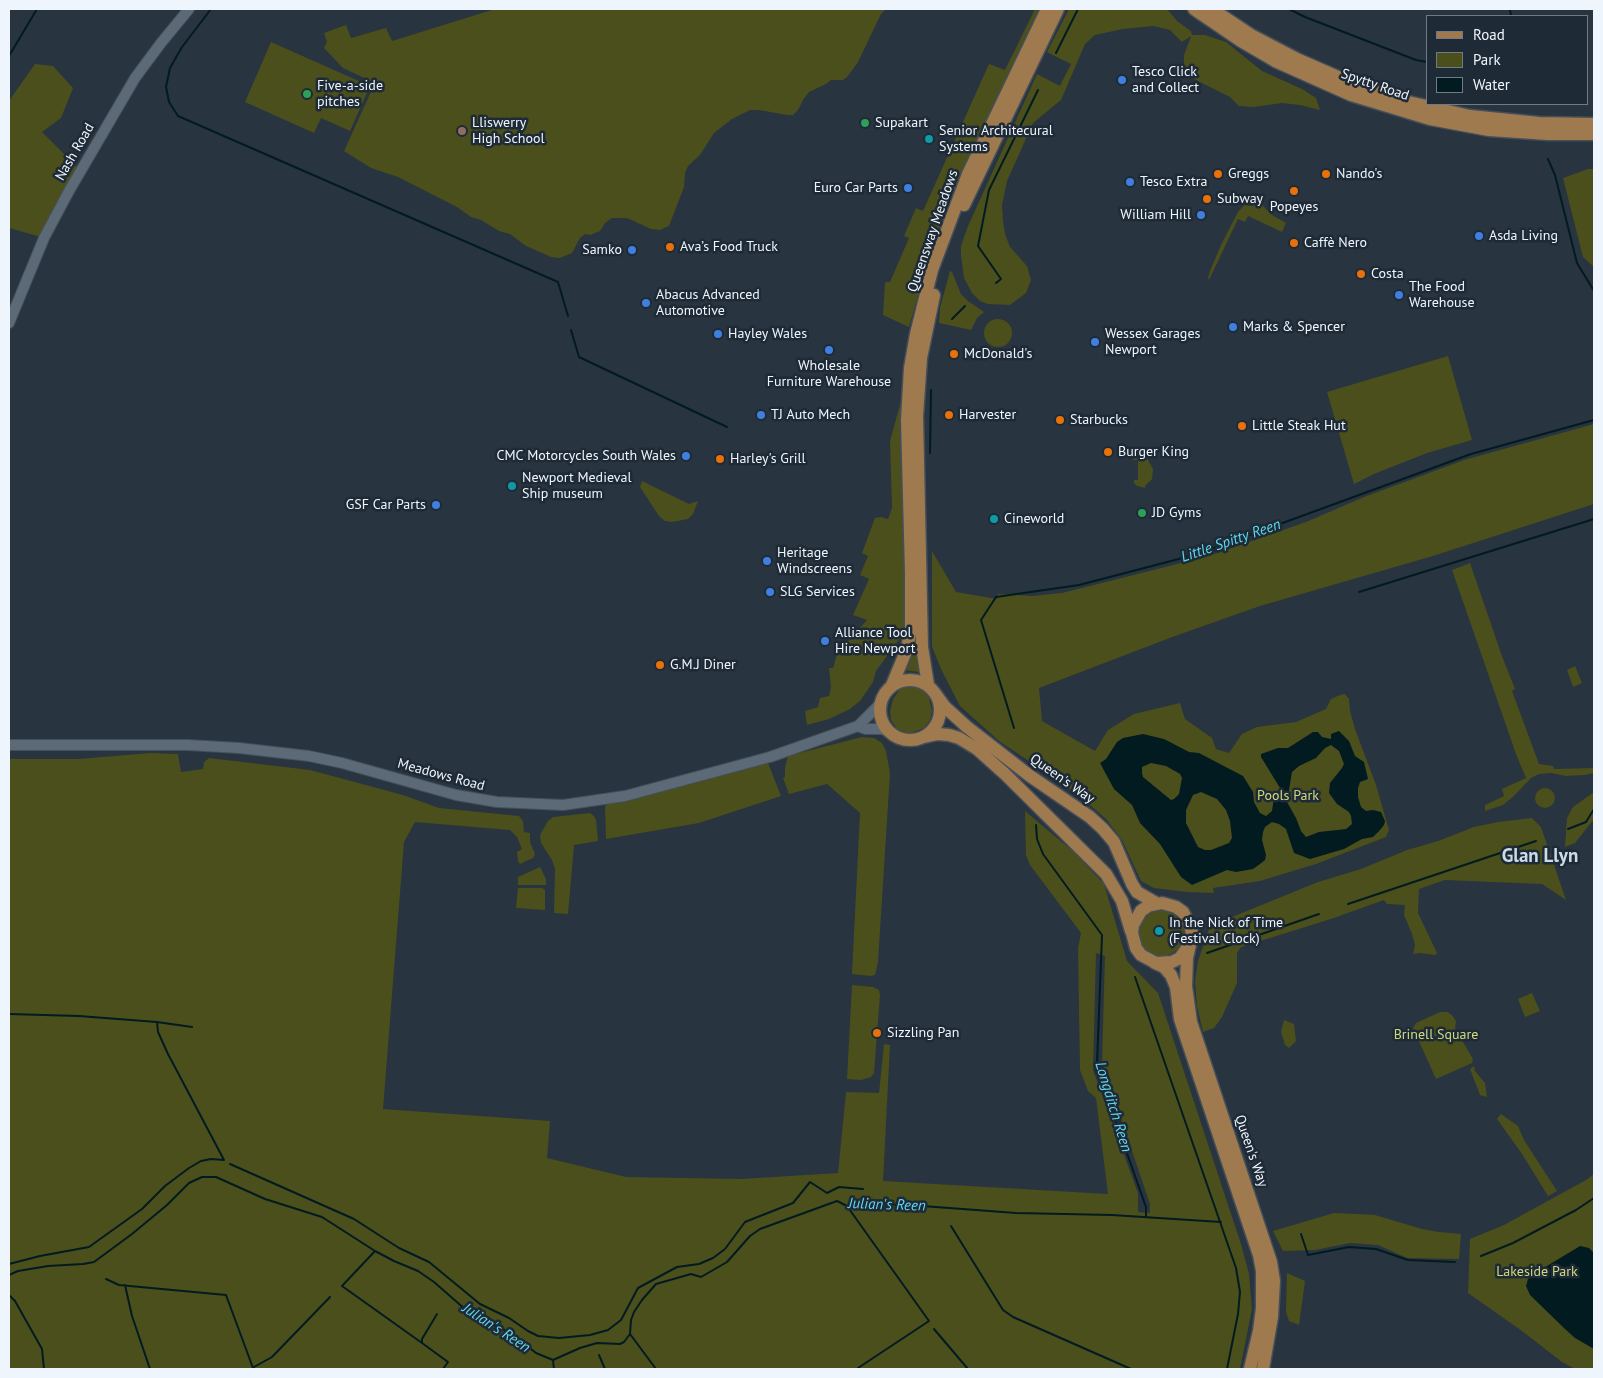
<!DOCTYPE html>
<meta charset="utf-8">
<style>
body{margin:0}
#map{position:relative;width:1603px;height:1378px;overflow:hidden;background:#28343f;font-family:"PT Sans",sans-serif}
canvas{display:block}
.frame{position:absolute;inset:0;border:10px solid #eef5fd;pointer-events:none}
.legend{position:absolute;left:1426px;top:15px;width:162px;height:90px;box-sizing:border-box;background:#1e2a35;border:1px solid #717b85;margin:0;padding:6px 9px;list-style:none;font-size:15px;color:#eef5fd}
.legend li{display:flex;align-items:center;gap:10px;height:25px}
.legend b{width:25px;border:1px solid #717b85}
</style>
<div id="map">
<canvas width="1603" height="1378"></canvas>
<div class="frame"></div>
<ul class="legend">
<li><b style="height:6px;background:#9f7a4e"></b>Road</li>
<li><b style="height:14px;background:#4b4f1b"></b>Park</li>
<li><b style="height:14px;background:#021b20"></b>Water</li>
</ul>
</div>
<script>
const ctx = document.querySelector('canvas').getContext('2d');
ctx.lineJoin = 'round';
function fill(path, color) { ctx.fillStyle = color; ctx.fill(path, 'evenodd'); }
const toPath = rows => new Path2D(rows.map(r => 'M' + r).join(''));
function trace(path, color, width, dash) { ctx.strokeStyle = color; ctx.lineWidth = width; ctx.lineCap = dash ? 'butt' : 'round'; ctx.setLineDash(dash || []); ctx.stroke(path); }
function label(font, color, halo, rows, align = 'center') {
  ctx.font = font + ' "PT Sans",sans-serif'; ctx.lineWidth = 5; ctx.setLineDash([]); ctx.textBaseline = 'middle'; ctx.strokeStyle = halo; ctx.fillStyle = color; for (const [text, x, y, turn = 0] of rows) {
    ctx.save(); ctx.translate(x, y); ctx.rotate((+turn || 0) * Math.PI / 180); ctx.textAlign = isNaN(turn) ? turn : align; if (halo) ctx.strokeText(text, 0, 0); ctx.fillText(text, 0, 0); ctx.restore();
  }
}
const green = toPath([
 [495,9,886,9,881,14,858,62,848,76,843,80,831,80,826,84,809,92,803,100,798,110,793,115,787,115,759,110,750,110,732,119,714,133,700,155,688,166,685,173,684,187,669,226,660,230,651,229,627,218,612,218,605,223,600,231,590,235,585,234,580,238,572,253,560,258,551,257,526,246,510,234,499,231,481,220,471,217,457,207,398,177,371,168,344,151,375,83,343,68,324,48,327,42,324,33,346,25,351,38,386,28,392,41],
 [1035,9,1040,12,942,219,919,292,909,327,883,315,885,282,890,282,909,238,904,236,916,208,923,211,989,64,1005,70],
 [1069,9,1167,9,1177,21,1191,31,1192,35,1205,35,1226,42,1262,71,1302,89,1316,98,1320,110,1300,105,1282,103,1254,107,1239,106,1230,97,1184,74,1184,55,1191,36,1182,42,1170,30,1153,26,1123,29,1095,35,1085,44,1061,100,1033,123,1007,181,1002,205,1003,221,1005,234,1010,247,1027,266,1031,280,1026,293,1010,305,988,304,980,301,972,293,964,278,961,255,961,246,968,226,1037,74,1060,86,1071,64,1047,52],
 [271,42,370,86,350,131,321,118,314,133,245,102],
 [35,64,53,66,73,88,61,118,42,132,77,167,41,237,9,228,9,101],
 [1588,169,1594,169,1594,267,1583,257,1563,178],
 [1246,203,1249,206,1261,204,1272,215,1286,223,1282,232,1248,216,1245,222,1238,219,1209,280,1208,277,1210,271,1221,245,1238,212],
 [950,271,952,272,961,294,968,301,984,312,977,318,971,330,939,323,940,308],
 '984 333a14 14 0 1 1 28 0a14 14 0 1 1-28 0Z',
 [1448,356,1472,440,1427,453,1374,474,1354,484,1327,392],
 [901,401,904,415,905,628,900,638,876,671,873,682,860,701,850,709,829,719,807,725,805,711,818,707,820,698,829,696,831,687,829,668,833,668,837,654,867,620,853,615,869,579,860,575,868,556,862,553,875,518,881,517,888,519,892,508,890,441],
 [1594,424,1594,504,1433,556,1260,606,1175,636,1039,688,1042,721,1095,751,1108,730,1134,714,1180,703,1185,719,1212,738,1216,749,1229,753,1242,734,1257,727,1296,722,1326,709,1331,699,1340,695,1345,694,1349,699,1350,711,1355,729,1376,785,1389,830,1386,837,1316,864,1260,881,1213,888,1214,893,1187,892,1154,888,1141,881,1122,840,1106,819,1075,792,999,741,960,706,942,671,932,647,932,551,956,592,997,599,998,594,1032,596,1062,593,1209,556,1306,522,1364,497,1464,460],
 [1137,447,1143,451,1153,469,1152,479,1145,486,1145,488,1137,486,1134,483,1134,480,1138,480,1138,460,1133,460,1133,453],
 [642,481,689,504,698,501,693,514,688,519,672,522,665,521,659,516,640,487],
 [1470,563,1502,656,1515,689,1512,691,1539,764,1553,766,1554,769,1594,768,1594,773,1585,775,1566,776,1551,773,1539,774,1531,778,1514,796,1503,805,1485,811,1485,805,1504,796,1502,789,1526,778,1516,754,1452,570],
 [911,650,918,650,919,672,904,670],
 [1575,666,1582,683,1573,687,1567,670],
 [911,683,920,685,924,689,929,698,932,711,930,720,924,728,911,733,906,733,897,729,891,720,890,711,893,699,901,688],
 [862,737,874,738,882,743,886,751,890,773,878,962,875,975,870,976,852,974,860,813,827,784,789,794,783,778,785,777,785,768,788,756],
 [151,753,178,754,181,772,203,769,204,762,209,758,310,770,403,795,439,808,519,816,523,821,524,832,530,833,530,842,535,854,533,858,520,864,518,861,517,852,522,849,517,837,510,830,415,822,404,842,383,1109,550,1121,547,1158,626,1177,741,1179,838,1173,846,1092,879,1093,884,1044,890,1045,883,1181,1108,1194,1096,1098,1088,1091,1080,1070,1078,948,1081,933,1030,865,1026,855,1025,811,1075,853,1104,884,1127,961,1158,993,1241,1244,1249,1274,1252,1309,1240,1369,9,1369,9,759,78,759],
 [1096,953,1105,956,1102,1063,1150,1204,1150,1213,1138,1212,1138,1193,1093,1070],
 [764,763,768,763,781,796,699,823,606,839,605,806,608,804,689,781],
 '1535 798a10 10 0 1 1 20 0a10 10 0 1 1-20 0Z',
 [1594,792,1594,819,1575,843,1565,847,1567,818,1573,807],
 [590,813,594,816,596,820,598,841,574,845,568,914,554,913,555,869,552,860,541,843,540,835,548,821,553,817],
 [1532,818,1541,827,1566,900,1542,884,1445,880,1419,889,1418,913,1437,953,1435,955,1419,953,1413,954,1415,945,1412,934,1404,915,1405,905,1387,904,1384,900,1331,919,1241,947,1237,953,1237,983,1222,1017,1214,1028,1203,1032,1197,1006,1195,981,1198,961,1210,926,1318,882,1361,869,1407,850,1438,841,1474,827,1498,822],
 [540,867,546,879,546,885,518,885,518,877],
 [518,888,542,888,545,890,545,910,516,908],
 '1138 933a23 23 0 1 1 46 0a23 23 0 1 1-46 0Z',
 [852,985,873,987,879,990,880,995,874,1073,871,1077,861,1080,847,1079],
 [1532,993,1540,1011,1525,1017,1518,999],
 [1440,1012,1447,1012,1452,1015,1456,1021,1455,1028,1457,1037,1463,1042,1473,1059,1472,1063,1436,1079,1413,1028,1416,1023],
 [1284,1020,1294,1024,1296,1041,1289,1048,1285,1045,1281,1032],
 [1474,1066,1475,1071,1485,1083,1487,1097,1480,1095,1470,1069],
 [1501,1114,1518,1126,1524,1140,1557,1191,1548,1196,1522,1154,1497,1119],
 [1594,1174,1594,1369,1575,1369,1562,1362,1522,1331,1468,1293,1470,1239,1504,1225,1586,1180],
 [1334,1213,1375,1215,1422,1229,1439,1232,1461,1234,1459,1259,1407,1258,1378,1245,1350,1243,1315,1250,1283,1251,1273,1231],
 [1287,1273,1305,1281,1299,1325,1289,1321,1286,1312]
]);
const water = toPath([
 [1339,731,1349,741,1355,756,1364,762,1368,779,1360,782,1358,788,1358,797,1361,807,1366,811,1373,810,1381,812,1385,821,1384,825,1380,830,1373,837,1362,839,1344,849,1310,859,1294,853,1286,829,1279,824,1272,822,1265,827,1263,832,1262,840,1266,855,1265,860,1260,864,1253,869,1236,872,1227,870,1192,885,1181,877,1160,844,1140,823,1132,805,1114,789,1100,763,1106,759,1117,742,1123,738,1143,734,1164,739,1189,752,1199,753,1243,776,1253,792,1254,802,1260,813,1266,816,1272,811,1274,797,1275,794,1280,792,1280,788,1261,757,1261,754,1278,748,1288,748,1313,732,1318,732,1322,737,1331,739,1331,734],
 [1331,745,1339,751,1344,764,1342,768,1330,783,1329,793,1337,804,1349,812,1351,816,1352,824,1346,829,1319,832,1306,837,1301,831,1296,818,1287,802,1292,772,1299,766,1316,758,1325,748],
 [1151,763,1166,766,1180,774,1182,778,1179,794,1174,799,1171,800,1143,777,1142,773,1142,767],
 [1201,792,1217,799,1226,810,1230,821,1232,838,1229,843,1211,850,1205,850,1198,847,1186,823,1186,810,1193,795],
 [1580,1246,1589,1248,1594,1253,1594,1349,1575,1338,1565,1329,1530,1295,1526,1286,1528,1279,1532,1275]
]);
const stream = toPath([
 [211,9,182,47,170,68,166,87,169,102,178,116,558,282,568,316],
 [1289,9,1305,17,1416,60,1427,62],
 [1510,9,1511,16],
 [1056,53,1078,9],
 [9,56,37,9],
 [1548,159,1555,175,1577,263,1594,291],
 [996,283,1001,279,978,246,989,190,1038,90],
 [952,319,965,306],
 [571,330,579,357,727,427],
 [930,453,931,390],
 [1359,592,1594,519],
 [1014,728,981,620,996,597,1079,585,1198,554,1471,454,1594,420],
 [1036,825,1037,839,1043,854,1102,935,1097,1064,1100,1077,1146,1207,1146,1217],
 [1568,829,1586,822,1594,809],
 [1348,904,1536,841],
 [1207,953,1319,914],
 [1135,977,1236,1268,1240,1292,1238,1314,1227,1369],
 [9,1014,79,1016,157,1022,192,1027],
 [230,1164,354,1219,399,1248,429,1262,480,1304,509,1318,528,1331,538,1336,559,1338,590,1335,608,1330,621,1320,638,1288,677,1267,699,1264,713,1258,725,1249,745,1222,793,1203,810,1182,827,1193,839,1187,863,1189],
 [847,1206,929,1321,858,1368],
 [951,1226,1003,1310,1013,1317,1131,1369],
 [1301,1234,1308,1255,1349,1247,1376,1249,1408,1260,1455,1262],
 [375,1251,342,1286,422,1343],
 [1481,1256,1513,1243,1576,1210,1594,1198],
 [9,1264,40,1256,89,1247,142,1209,165,1186,189,1168,201,1161,211,1159,224,1160,168,1054,158,1032,157,1022],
 [9,1275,18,1271,48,1266,83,1264,94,1262,132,1234,167,1205,189,1183,202,1177,216,1177,265,1199,322,1217,375,1251,394,1261,418,1271,434,1282,474,1317,511,1333,536,1353,553,1360,580,1348,597,1343,620,1344,624,1342,630,1334,631,1320,634,1312,642,1300,656,1284,691,1274,701,1277,727,1262,750,1236,760,1229,837,1201,847,1206,868,1204,909,1205,1016,1213,1112,1215,1221,1222],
 [106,1279,119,1285,226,1295,253,1368],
 [125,1285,132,1316,150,1369],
 [9,1295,15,1301,42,1349,44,1369],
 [437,1314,422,1339,422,1343,448,1362,443,1369],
 [934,1329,968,1369],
 [630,1334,656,1369],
 [599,1355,605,1369],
 [553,1360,554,1369],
 [254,1367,272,1357,330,1297]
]);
const minor = toPath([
 [9,323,44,238,69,191,135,78,161,43,189,9],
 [858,726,865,729,882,729,888,731],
 [9,745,188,745,239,748,309,756,342,763,456,795,497,802,563,805,625,796,770,757,858,726,880,704]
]);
const major = toPath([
 [1194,9,1241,41,1277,62,1351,95,1371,101,1430,119,1489,130,1548,134,1594,134],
 [1212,9,1251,35,1297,59,1361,87,1404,101,1470,116,1539,123,1594,124],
 [964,205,1058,9],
 '880 710a30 30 0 1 1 60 0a30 30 0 1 1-60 0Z',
 [892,685,907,649,911,627,911,573,907,420,910,368,916,334,932,270,968,174,1047,9],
 [928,685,922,647,917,416,921,358,934,295],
 [934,692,945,707,967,727,1030,776,1090,817,1103,829,1114,842,1132,884,1137,892,1156,903],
 [924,737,938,734,949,735,959,738,977,749,1005,774,1106,874,1122,901,1131,931],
 [1190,944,1180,958,1172,962,1156,963,1141,955,1136,948,1132,933,1133,925,1141,911,1148,906,1162,903,1176,907,1183,912,1191,927,1192,936,1187,958,1186,986,1191,1022,1271,1262,1274,1281,1272,1317,1263,1369],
 [1155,963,1164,967,1171,975,1176,987,1180,1019,1259,1255,1262,1271,1262,1308,1259,1331,1250,1369]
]);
const markers = [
 [1122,80,5,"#3f7fe0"],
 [307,94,5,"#2e9e5b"],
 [865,123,5,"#2e9e5b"],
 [462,131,5,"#8d6e63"],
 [929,139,5,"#0f9aa8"],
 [1218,174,5,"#e8710a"],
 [1326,174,5,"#e8710a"],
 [1130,182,5,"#3f7fe0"],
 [908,188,5,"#3f7fe0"],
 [1294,191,5,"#e8710a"],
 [1207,199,5,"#e8710a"],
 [1201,215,5,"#3f7fe0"],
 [1479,236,5,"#3f7fe0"],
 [1294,243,5,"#e8710a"],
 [670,247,5,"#e8710a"],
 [632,250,5,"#3f7fe0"],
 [1361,274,5,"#e8710a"],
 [1399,295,5,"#3f7fe0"],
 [646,303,5,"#3f7fe0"],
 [1233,327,5,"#3f7fe0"],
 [718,334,5,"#3f7fe0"],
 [1095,342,5,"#3f7fe0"],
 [829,350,5,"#3f7fe0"],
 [954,354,5,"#e8710a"],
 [761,415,5,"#3f7fe0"],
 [949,415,5,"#e8710a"],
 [1060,420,5,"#e8710a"],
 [1242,426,5,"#e8710a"],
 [1108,452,5,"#e8710a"],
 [686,456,5,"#3f7fe0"],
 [720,459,5,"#e8710a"],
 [512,486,5,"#0f9aa8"],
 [436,505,5,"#3f7fe0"],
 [1142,513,5,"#2e9e5b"],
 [994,519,5,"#0f9aa8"],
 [767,561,5,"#3f7fe0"],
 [770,592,5,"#3f7fe0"],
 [825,641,5,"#3f7fe0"],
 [660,665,5,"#e8710a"],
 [1159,931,5,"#0f9aa8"],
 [877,1033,5,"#e8710a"]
];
const poiNames = [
 ["Tesco Click",1132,72],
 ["and Collect",1132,88],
 ["Five-a-side",317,86],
 ["pitches",317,102],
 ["Lliswerry",472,123],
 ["High School",472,139],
 ["Supakart",875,123],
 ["Senior Architecural",939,131],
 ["Systems",939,147],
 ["Greggs",1228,174],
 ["Nando's",1336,174],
 ["Tesco Extra",1140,182],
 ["Euro Car Parts",898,188,"right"],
 ["Subway",1217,199],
 ["Popeyes",1294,207,"center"],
 ["William Hill",1191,215,"right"],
 ["Asda Living",1489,236],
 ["Caffè Nero",1304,243],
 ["Ava’s Food Truck",680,247],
 ["Samko",622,250,"right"],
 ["Costa",1371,274],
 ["The Food",1409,287],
 ["Warehouse",1409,303],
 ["Abacus Advanced",656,295],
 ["Automotive",656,311],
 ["Marks & Spencer",1243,327],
 ["Hayley Wales",728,334],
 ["Wessex Garages",1105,334],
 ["Newport",1105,350],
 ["McDonald's",964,354],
 ["Wholesale",829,366,"center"],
 ["Furniture Warehouse",829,382,"center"],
 ["TJ Auto Mech",771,415],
 ["Harvester",959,415],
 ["Starbucks",1070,420],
 ["Little Steak Hut",1252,426],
 ["Burger King",1118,452],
 ["CMC Motorcycles South Wales",676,456,"right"],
 ["Harley's Grill",730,459],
 ["Newport Medieval",522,478],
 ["Ship museum",522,494],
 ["GSF Car Parts",426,505,"right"],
 ["JD Gyms",1152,513],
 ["Cineworld",1004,519],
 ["Heritage",777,553],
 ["Windscreens",777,569],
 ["SLG Services",780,592],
 ["Alliance Tool",835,633],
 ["Hire Newport",835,649],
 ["G.M.J Diner",670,665],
 ["In the Nick of Time",1169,923],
 ["(Festival Clock)",1169,939],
 ["Sizzling Pan",887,1033]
];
const streetNames = [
 ["Spytty Road",1375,85,19],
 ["Nash Road",75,152,-60],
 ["Queensway Meadows",933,231,-71],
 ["Meadows Road",441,775,15],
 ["Queen's Way",1062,779,35],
 ["Queen's Way",1251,1151,71]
];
const parkNames = [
 ["Pools Park",1288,796],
 ["Brinell Square",1436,1035],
 ["Lakeside Park",1537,1272]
];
const waterNames = [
 ["Little Spitty Reen",1231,541,-19],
 ["Longditch Reen",1113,1107,73],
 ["Julian's Reen",887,1205,2],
 ["Julian's Reen",496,1328,33]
];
const districtNames = [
 ["Glan Llyn",1540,857]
];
fill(green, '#4b4f1b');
fill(water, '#021b20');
trace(stream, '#021b20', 2);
trace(minor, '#454f5a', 12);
trace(major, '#454f5a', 15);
trace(minor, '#5c6976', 10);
trace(major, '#9f7a4e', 12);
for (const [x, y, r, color] of markers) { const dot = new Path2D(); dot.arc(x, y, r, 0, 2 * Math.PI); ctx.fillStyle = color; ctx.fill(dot); trace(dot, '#1e2a35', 2); }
label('14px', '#eef5fd', '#1e2a35', poiNames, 'left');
label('14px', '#eef5fd', '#1e2a35', streetNames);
label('14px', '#d0d980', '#1e2a35', parkNames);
label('italic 15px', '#5fd9f3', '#1e2a35', waterNames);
label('bold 19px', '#ccdbe9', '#1e2a35', districtNames);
</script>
